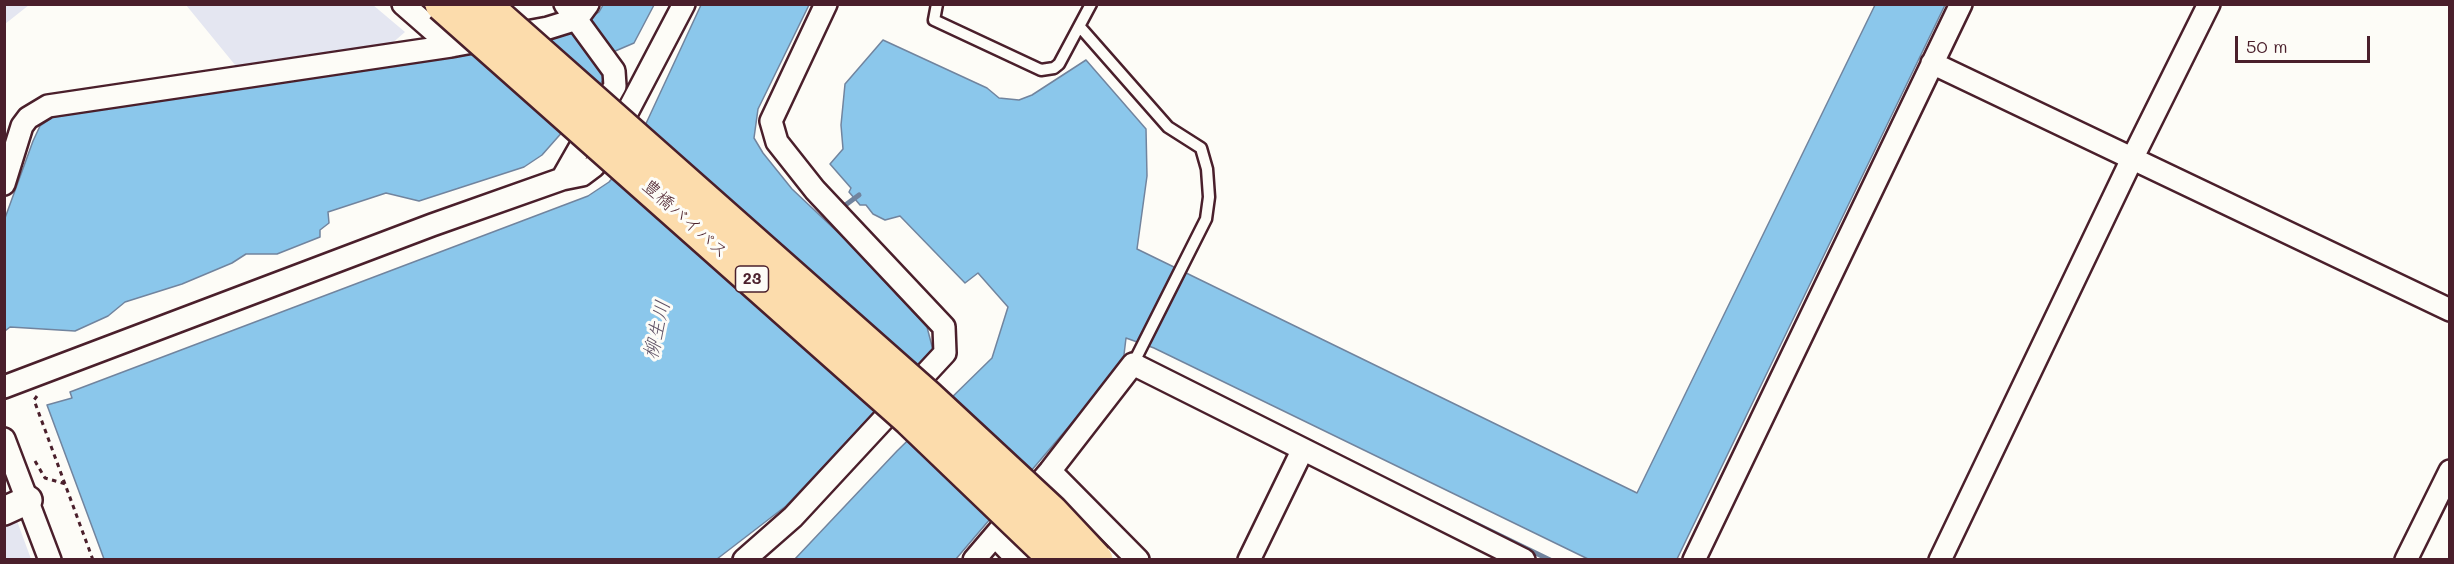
<!DOCTYPE html>
<meta charset="utf-8">
<style>
body{margin:0}
#map{position:relative;width:2454px;height:564px;overflow:hidden;background:#fdfcf7;font-family:Mali,sans-serif}
canvas{display:block}
.frame{position:absolute;inset:0;border:6px solid #4a1f2b;pointer-events:none}
.scale{position:absolute;left:2235px;top:36px;width:135px;height:27px;box-sizing:border-box;border:3px solid #4a1f2b;border-top:0;padding-left:8px;font-size:18px;line-height:21px;white-space:nowrap;color:#4a1f2b;-webkit-text-stroke:4px #fdfcf7;paint-order:stroke}
</style>
<div id="map">
<canvas width="2454" height="564"></canvas>
<div class="frame"></div>
<div class="scale">50 m</div>
</div>
<script>
const ctx = document.querySelector('canvas').getContext('2d');
ctx.lineJoin = 'round';
function fill(path, color) { ctx.fillStyle = color; ctx.fill(path, 'evenodd'); }
const toPath = rows => new Path2D(rows.map(r => 'M' + r).join(''));
function trace(path, color, width, dash) { ctx.strokeStyle = color; ctx.lineWidth = width; ctx.lineCap = dash ? 'butt' : 'round'; ctx.setLineDash(dash || []); ctx.stroke(path); }
function label(font, color, halo, rows, align = 'center') {
  ctx.font = font + ' Mali,"Klee One",sans-serif'; ctx.lineWidth = 6; ctx.setLineDash([]); ctx.textBaseline = 'middle'; ctx.strokeStyle = halo; ctx.fillStyle = color; for (const [text, x, y, turn = 0] of rows) {
    ctx.save(); ctx.translate(x, y); ctx.rotate((+turn || 0) * Math.PI / 180); ctx.textAlign = isNaN(turn) ? turn : align; if (halo) ctx.strokeText(text, 0, 0); ctx.fillText(text, 0, 0); ctx.restore();
  }
}
const built = toPath([
 [5,4,29,4,29,5,5,24],
 [186,5,373,5,405,32,382,52,240,71],
 [5,488,31,559,5,559]
]);
const water = toPath([
 [603,5,654,5,634,43,613,52,606,76,580,112,542,155,524,167,419,201,386,193,328,212,329,223,320,230,320,237,277,254,246,254,232,263,182,284,125,302,108,316,75,331,10,327,5,331,5,218,33,141,40,126,53,117,563,36,599,12,603,5],
 [701,5,809,5,758,109,754,138,763,153,792,189,847,241,927,327,933,350,786,506,717,559,104,559,47,405,72,398,70,392,588,196,609,182,630,158,701,5],
 [1875,5,1945,5,1677,559,1588,559,1154,348,1126,338,1123,363,956,559,794,560,897,451,992,358,1008,307,978,273,965,283,900,216,885,220,873,214,866,205,860,205,849,192,851,188,830,164,843,149,841,125,845,84,883,40,987,88,999,98,1019,100,1032,95,1086,60,1146,129,1147,176,1137,249,1637,493,1875,5]
]);
const stream = toPath([
 [840,209,859,195],
 [1435,504,1550,560]
]);
const path = toPath([
 [37,396,34,400,93,560],
 [35,461,45,478,66,484]
]);
const service = toPath([
 [937,4,934,20,1041,70,1054,68,1059,64,1091,4],
 [1080,27,1168,127,1201,148,1207,169,1209,197,1206,219,1133,364]
]);
const minor = toPath([
 [403,4,451,46],
 [1932,63,2450,310],
 [562,179,615,86,614,71,565,4],
 [4,184,22,126,28,118,48,106,451,46,548,28,577,19,588,4],
 [4,387,432,225,562,179,582,175,594,166,610,145,684,4],
 [4,439,50,560],
 [1050,471,1138,560],
 [995,536,1018,560],
 [744,560,793,517,945,353,944,327,815,190,777,142,771,121,826,4],
 [974,560,1050,471,1133,364,1524,560],
 [1249,560,1302,451],
 [1694,560,1961,4],
 [1940,560,2132,159,2209,4],
 [2406,560,2450,471]
]);
const tertiary = toPath([
 [4,511,28,500]
]);
const trunkBridge = toPath([
 [442,4,910,419,1057,560],
 [483,4,926,396,1051,512,1096,560]
]);
const shields = [
 [752,279,33]
];
const shieldNames = [
 ["23",752,279]
];
const streetNames = [
 ["豊橋バイパス",685,219,42]
];
const waterNames = [
 ["柳生川",657,330,-77]
];
fill(built, '#e4e6f1');
fill(water, '#8bc7eb');
trace(water, '#71849e', 1.5);
trace(stream, '#71849e', 5);
trace(service, '#4a1f2b', 15);
trace(minor, '#4a1f2b', 26);
trace(tertiary, '#4a1f2b', 32);
trace(path, '#4a1f2b', 3, [4.5, 4.5]);
trace(service, '#fdfcf7', 10);
trace(minor, '#fdfcf7', 21);
trace(tertiary, '#fdfcf7', 27);
trace(trunkBridge, '#4a1f2b', 38, []);
trace(trunkBridge, '#fcdcac', 33);
for (const [x, y, w] of shields) { const box = new Path2D(); box.roundRect(x - w / 2, y - 13, w, 26, 4.5); ctx.fillStyle = '#fdfcf7'; ctx.fill(box); trace(box, '#4a1f2b', 1.5); }
label('bold 16px', '#4a1f2b', null, shieldNames);
label('18px', '#4a1f2b', '#fdfcf7', streetNames);
label('italic 20px', '#5e5165', '#fdfcf7', waterNames);
</script>
